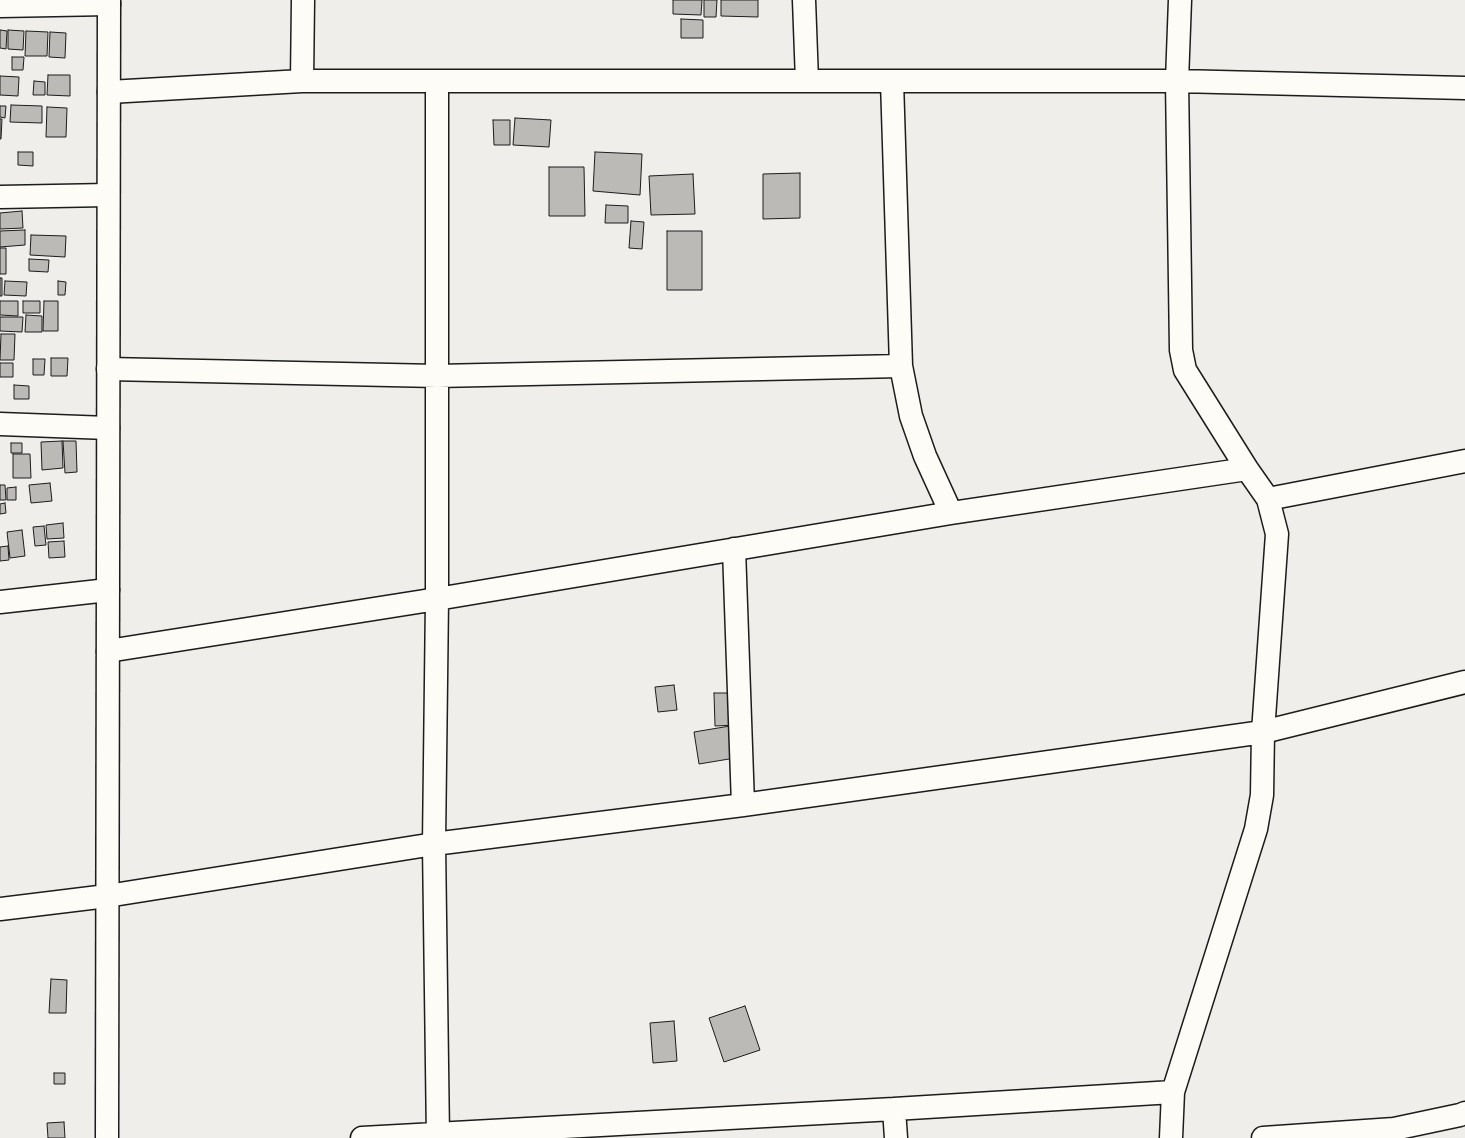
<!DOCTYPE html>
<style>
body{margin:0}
canvas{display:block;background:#f0eeea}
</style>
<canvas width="1465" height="1138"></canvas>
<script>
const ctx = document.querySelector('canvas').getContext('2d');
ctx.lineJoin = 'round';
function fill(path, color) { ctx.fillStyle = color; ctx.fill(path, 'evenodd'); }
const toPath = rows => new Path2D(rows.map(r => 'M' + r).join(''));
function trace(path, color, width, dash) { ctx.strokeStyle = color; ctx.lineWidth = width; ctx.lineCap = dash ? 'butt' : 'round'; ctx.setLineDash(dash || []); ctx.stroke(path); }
const building = toPath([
 [673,0,702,0,701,15,673,14,673,0],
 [704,0,717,0,716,17,704,17,704,0],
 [721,0,758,0,758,17,721,16,721,0],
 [681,19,703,20,703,38,681,38,681,19],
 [0,30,7,31,6,49,0,48,0,30],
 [8,30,24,31,23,50,8,49,8,30],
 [26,31,48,32,47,56,25,56,26,31],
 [50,32,66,33,65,58,49,57,50,32],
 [12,57,24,57,23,70,12,70,12,57],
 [48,75,70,75,70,96,47,95,48,75],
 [0,76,19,77,18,96,0,95,0,76],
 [34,81,45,82,45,95,33,95,34,81],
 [11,105,42,106,42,123,10,122,11,105],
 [0,106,6,106,5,118,0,117,0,106],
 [47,107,67,108,66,137,46,137,47,107],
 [515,118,551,120,549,147,513,145,515,118],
 [0,119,2,119,1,139,0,139,0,119],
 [493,120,510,120,510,145,494,145,493,120],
 [18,152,33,152,33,166,18,165,18,152],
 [595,152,642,154,640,195,593,191,595,152],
 [549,167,584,167,585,216,549,216,549,167],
 [800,173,800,218,763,219,763,174,800,173],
 [693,174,695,214,651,215,649,176,693,174],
 [606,205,628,206,628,223,605,223,606,205],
 [22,211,23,228,0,229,0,213,22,211],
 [631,221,644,222,642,249,629,248,631,221],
 [25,230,25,245,0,247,0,231,25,230],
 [667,231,702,231,702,290,667,290,667,231],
 [31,235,66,236,65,257,30,255,31,235],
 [0,248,6,248,6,274,0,274,0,248],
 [29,259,49,260,48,272,29,271,29,259],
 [0,278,2,278,2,296,0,296,0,278],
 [5,281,27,282,26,296,4,295,5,281],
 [58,281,66,282,65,295,58,295,58,281],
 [0,301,18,301,18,316,0,315,0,301],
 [23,301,40,301,40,313,23,313,23,301],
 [44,301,58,301,58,331,43,331,44,301],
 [26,315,42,316,42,332,25,332,26,315],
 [0,317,23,317,22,332,0,331,0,317],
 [1,334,15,334,14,360,0,360,1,334],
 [51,358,68,358,67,376,51,376,51,358],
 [33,359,45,359,44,375,33,375,33,359],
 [0,363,13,363,13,377,0,377,0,363],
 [14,385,29,386,29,399,14,399,14,385],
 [62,441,63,468,42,470,41,442,62,441],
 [63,441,76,441,77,472,65,473,63,441],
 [11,443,22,443,22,453,11,453,11,443],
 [13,454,30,454,31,478,13,478,13,454],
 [50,483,52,501,31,503,29,485,50,483],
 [0,485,5,485,6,500,0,500,0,485],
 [16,487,16,500,7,500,7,488,16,487],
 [5,503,6,513,0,514,0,504,5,503],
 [63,523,64,538,47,539,46,525,63,523],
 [44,526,46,545,35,546,33,527,44,526],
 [22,530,25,556,10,558,7,532,22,530],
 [64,541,65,557,49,558,48,542,64,541],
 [8,546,9,560,0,561,0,547,8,546],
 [674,685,677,710,658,712,655,687,674,685],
 [714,693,735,693,736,725,715,726,714,693],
 [730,726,735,758,699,764,694,732,730,726],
 [51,979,67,980,66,1013,49,1013,51,979],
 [745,1006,760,1050,724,1062,709,1018,745,1006],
 [674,1021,677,1061,653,1063,650,1023,674,1021],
 [54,1073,65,1073,65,1084,54,1084,54,1073],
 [64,1122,65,1138,48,1138,47,1123,64,1122]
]);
const minor = toPath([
 [804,0,807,81],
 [0,6,109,4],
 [302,81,303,0],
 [437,81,437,599,434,844,438,1138],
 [892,81,901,366,911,416,925,456,951,513],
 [109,92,302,81,1177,81,1465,88],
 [0,197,108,195],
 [108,369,437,376,901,366],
 [0,424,108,428],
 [1268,499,1465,461],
 [734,549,743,805],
 [0,602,108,590],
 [108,651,437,599,951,513,1247,469],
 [0,909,107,896,434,844,743,805,1263,732,1465,682],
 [894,1109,896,1138],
 [362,1138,894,1109,1173,1092],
 [1171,1138,1173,1092,1256,829,1262,795,1263,732,1277,534,1268,499,1247,469,1185,370,1181,350,1177,81,1180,0],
 [1263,1138,1394,1129,1460,1115,1465,1113]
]);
const tertiary = toPath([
 [107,1138,109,0]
]);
fill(building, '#bbbab6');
trace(building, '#1c1c1c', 1);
trace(minor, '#1c1c1c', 25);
trace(tertiary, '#1c1c1c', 25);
trace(minor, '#fdfcf7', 22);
trace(tertiary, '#fdfcf7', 22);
</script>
